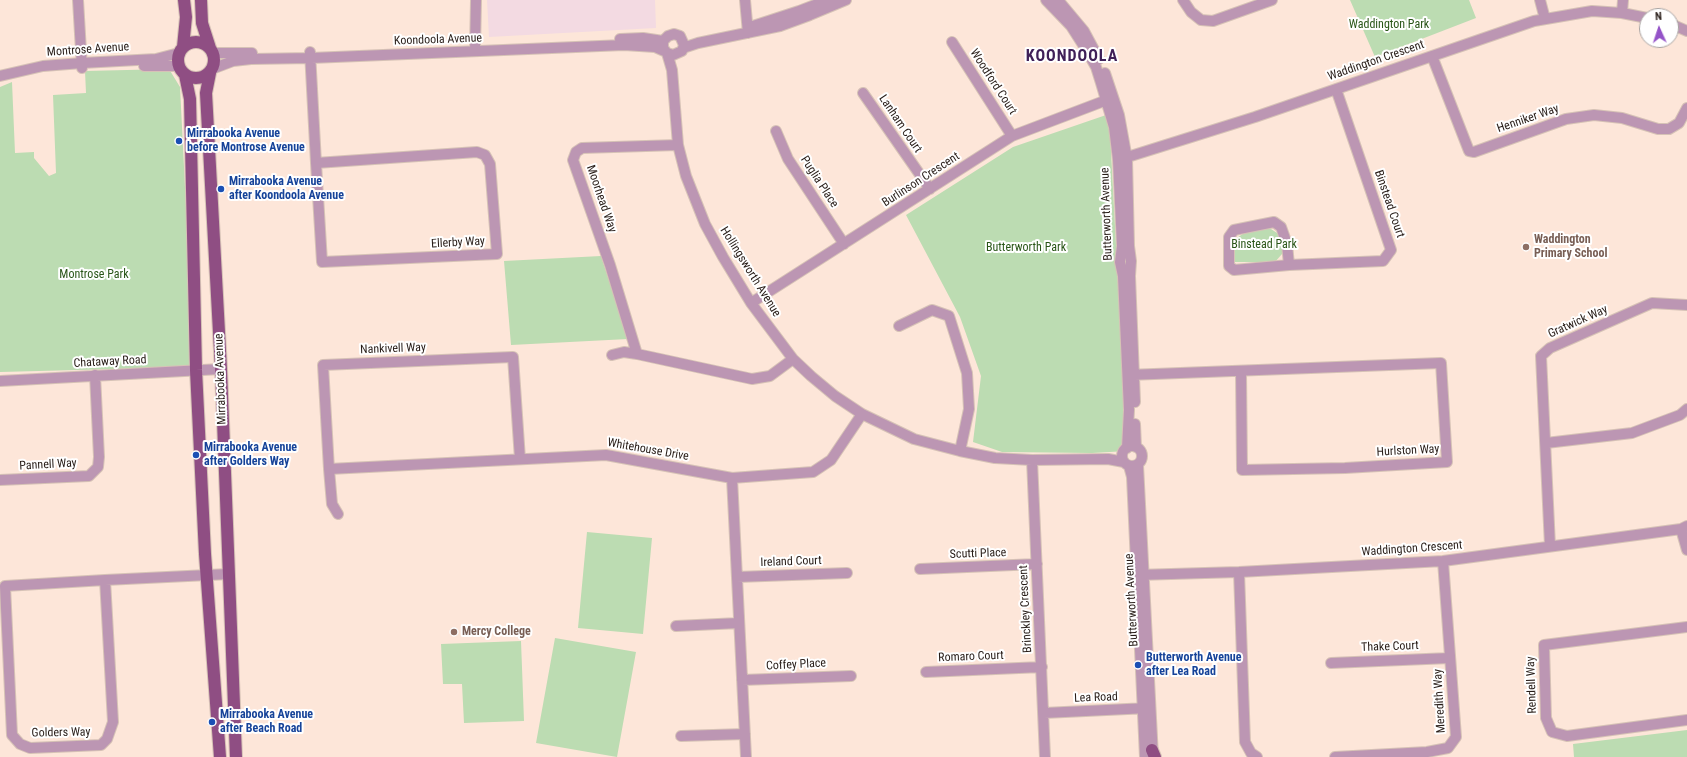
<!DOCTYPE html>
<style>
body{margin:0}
#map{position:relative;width:1687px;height:757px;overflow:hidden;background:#fde6d9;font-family:"Roboto Condensed",sans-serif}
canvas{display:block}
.north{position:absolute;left:1639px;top:8px;width:40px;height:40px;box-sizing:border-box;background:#fff;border:1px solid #a9a4a2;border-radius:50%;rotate:357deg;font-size:11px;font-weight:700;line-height:16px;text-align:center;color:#271c17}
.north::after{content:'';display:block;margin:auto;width:14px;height:18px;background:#9453c8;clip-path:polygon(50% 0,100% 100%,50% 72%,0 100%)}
</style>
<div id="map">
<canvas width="1687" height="757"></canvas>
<div class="north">N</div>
</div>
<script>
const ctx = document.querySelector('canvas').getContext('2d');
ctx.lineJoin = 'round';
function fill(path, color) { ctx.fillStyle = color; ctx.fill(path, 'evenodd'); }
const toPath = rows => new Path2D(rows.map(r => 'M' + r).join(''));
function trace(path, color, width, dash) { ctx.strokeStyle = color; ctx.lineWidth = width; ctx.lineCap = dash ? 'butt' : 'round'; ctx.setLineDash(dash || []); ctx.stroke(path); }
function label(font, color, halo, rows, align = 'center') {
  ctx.font = font + ' "Roboto Condensed",sans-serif'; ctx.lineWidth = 4; ctx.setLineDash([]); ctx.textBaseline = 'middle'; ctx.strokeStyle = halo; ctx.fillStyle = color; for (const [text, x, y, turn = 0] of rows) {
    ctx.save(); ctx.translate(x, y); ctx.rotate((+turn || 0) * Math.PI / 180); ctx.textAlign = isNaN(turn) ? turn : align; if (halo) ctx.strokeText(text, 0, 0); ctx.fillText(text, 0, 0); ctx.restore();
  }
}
const commercial = toPath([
 [487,0,655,0,656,28,489,37]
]);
const green = toPath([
 [1350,0,1469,0,1476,18,1375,57],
 [169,69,180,87,194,367,0,372,0,87,12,82,15,153,34,152,34,158,49,176,56,173,53,95,86,93,85,71],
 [1109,114,1127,451,1092,453,1002,452,973,442,981,376,960,317,906,215,1013,147],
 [1263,228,1271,229,1280,235,1284,247,1282,254,1275,262,1233,262,1234,240,1244,233],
 [601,256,628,339,511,345,504,261],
 [587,532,652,538,643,634,578,628],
 [555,638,636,652,617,757,536,743],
 [521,641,524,721,464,723,462,684,443,684,441,644],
 [1687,730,1687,757,1574,757,1573,744]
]);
const minor = toPath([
 [78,0,82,68],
 [745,0,748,33],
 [1046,0,1071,26,1087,51,1096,67,1101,83,1114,127,1118,160,1122,246,1120,262,1123,276,1129,410,1127,448],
 [1058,0,1084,31,1099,59],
 [1183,0,1191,12,1201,20,1213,21,1272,0],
 [1540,0,1545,19],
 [1622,13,1623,0],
 [1671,24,1687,31],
 [753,26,799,11,828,0],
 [620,39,643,38,663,41],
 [952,42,1012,136],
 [683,48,698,43,780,26,810,15,846,0],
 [475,51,476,0],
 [310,52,316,163,322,262,497,254,490,164,485,155,477,152,316,163],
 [213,53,252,53],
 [667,53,673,55,682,51,684,45,680,36,674,34,668,36,663,41,663,48,667,53,672,70,678,145,686,176,705,224,723,257,751,303,793,359,811,376,835,396,862,414,914,439,960,451,995,458,1032,460,1108,459,1124,462],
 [1432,56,1469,151,1474,152,1566,119,1594,115,1622,118,1658,129,1669,129,1679,123,1687,108],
 [144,66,178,66],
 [212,69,233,61,251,59,311,58,624,45,655,47,664,51],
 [1105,73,1119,115,1127,159,1129,246,1131,261,1130,276,1135,402],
 [0,76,43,66,82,63,156,59,179,53],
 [863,93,930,189],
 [776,131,788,159,844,244],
 [678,145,582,148,576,152,573,160,610,265,637,354,752,379,770,376,793,359],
 [1118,160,1255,117,1534,21,1592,11,1622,13,1647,18],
 [1289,265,1287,244,1281,227,1274,222,1234,230,1229,237,1229,266,1234,270,1289,265,1383,261,1391,250,1336,89],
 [751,303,1012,136,1112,98],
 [899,326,932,310,949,316,967,373,969,409,960,451],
 [612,355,624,352,637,354],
 [1128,375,1441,363,1447,462,1345,468,1242,470,1241,371],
 [0,381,221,369],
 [1135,424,1136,447],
 [1546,443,1632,433,1680,415,1687,409],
 '1122 456a10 10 0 1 1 20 0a10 10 0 1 1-20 0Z',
 [1032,460,1045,757],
 [1138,465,1153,757],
 [1129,466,1132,477,1145,757],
 [329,469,606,455,732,478,813,472,831,460,862,414],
 [732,478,746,757],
 [0,480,89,476,98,467,99,457,95,375],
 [338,514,332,504,329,469,323,365,513,357,520,459],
 [1681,529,1687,550],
 [1550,546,1541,356,1550,348,1652,303,1687,305],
 [920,569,1037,564],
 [1239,572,1245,742,1251,753,1257,757],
 [1137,575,1239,572,1443,561,1681,529,1687,526],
 [737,577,847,573],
 [105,580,113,722,107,739,101,745,30,748,20,744,12,735,5,586,105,580,229,574],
 [676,626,739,623],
 [1687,627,1544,645,1546,718,1552,732,1567,736,1687,720],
 [1331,663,1450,658],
 [926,672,1042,667],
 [742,680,851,676],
 [1044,713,1148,708],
 [681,736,745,734],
 [1335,757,1427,752,1448,748,1456,737,1443,561]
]);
const major = toPath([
 [201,0,202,23,210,48],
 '178 60a18 18 0 1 1 36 0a18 18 0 1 1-36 0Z',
 [183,47,186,17,184,0],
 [210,73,206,93,221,369,236,757],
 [185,75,190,99,196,370,205,554,220,757],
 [1152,750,1155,757]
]);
const markers = [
 [179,141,4,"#1a4fb4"],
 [221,189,4,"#1a4fb4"],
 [1526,247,4,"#8d6e63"],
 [196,455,4,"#1a4fb4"],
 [454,632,4,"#8d6e63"],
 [1138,665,4,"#1a4fb4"],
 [212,722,4,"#1a4fb4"]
];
const parkNames = [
 ["Waddington Park",1389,25],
 ["Binstead Park",1264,245],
 ["Butterworth Park",1026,248],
 ["Montrose Park",94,275]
];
const streetNames = [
 ["Koondoola Avenue",438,40,-2],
 ["Montrose Avenue",88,50,-4],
 ["Waddington Crescent",1376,61,-19],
 ["Woodford Court",993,82,57],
 ["Henniker Way",1528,119,-19],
 ["Lanham Court",900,124,56],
 ["Burlinson Crescent",921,180,-33],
 ["Puglia Place",819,182,57],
 ["Moorhead Way",601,199,71],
 ["Binstead Court",1389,204,71],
 ["Butterworth Avenue",1107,214,-92],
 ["Ellerby Way",458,243,-3],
 ["Hollingsworth Avenue",750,272,58],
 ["Gratwick Way",1578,322,-24],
 ["Nankivell Way",393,349,-2],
 ["Chataway Road",110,362,-3],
 ["Mirrabooka Avenue",221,379,-92],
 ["Whitehouse Drive",648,450,10],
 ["Hurlston Way",1408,451,-3],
 ["Pannell Way",48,465,-3],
 ["Waddington Crescent",1412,549,-4],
 ["Scutti Place",978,554,-2],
 ["Ireland Court",791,562,-2],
 ["Butterworth Avenue",1132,600,-93],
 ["Brinckley Crescent",1026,609,-93],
 ["Thake Court",1390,647,-2],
 ["Romaro Court",971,657,-2],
 ["Coffey Place",796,665,-3],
 ["Rendell Way",1532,685,-92],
 ["Lea Road",1096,698,-2],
 ["Meredith Way",1440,701,-93],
 ["Golders Way",61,733,-1]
];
const transitNames = [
 ["Mirrabooka Avenue",187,134],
 ["before Montrose Avenue",187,148],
 ["Mirrabooka Avenue",229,182],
 ["after Koondoola Avenue",229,196],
 ["Mirrabooka Avenue",204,448],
 ["after Golders Way",204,462],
 ["Butterworth Avenue",1146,658],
 ["after Lea Road",1146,672],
 ["Mirrabooka Avenue",220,715],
 ["after Beach Road",220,729]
];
const educationNames = [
 ["Waddington",1534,240],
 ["Primary School",1534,254],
 ["Mercy College",462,632]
];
const districtNames = [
 ["KOONDOOLA",1072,57]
];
fill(commercial, '#f3dae2');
fill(green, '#bcdcb2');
trace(minor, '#d6c2b6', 12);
trace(major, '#d6c2b6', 14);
trace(minor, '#bc96b3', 10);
trace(major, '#8f4e83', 12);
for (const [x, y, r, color] of markers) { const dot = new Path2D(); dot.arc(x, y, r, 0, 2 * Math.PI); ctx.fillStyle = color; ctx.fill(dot); trace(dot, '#fff', 1.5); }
label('12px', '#295517', '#fff', parkNames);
label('12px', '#271c17', '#fff', streetNames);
label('bold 12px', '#164399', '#fff', transitNames, 'left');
label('bold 12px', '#785e54', '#fff', educationNames, 'left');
ctx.letterSpacing = '1px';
label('bold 16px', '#3f2058', '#fff', districtNames);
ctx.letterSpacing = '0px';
</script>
